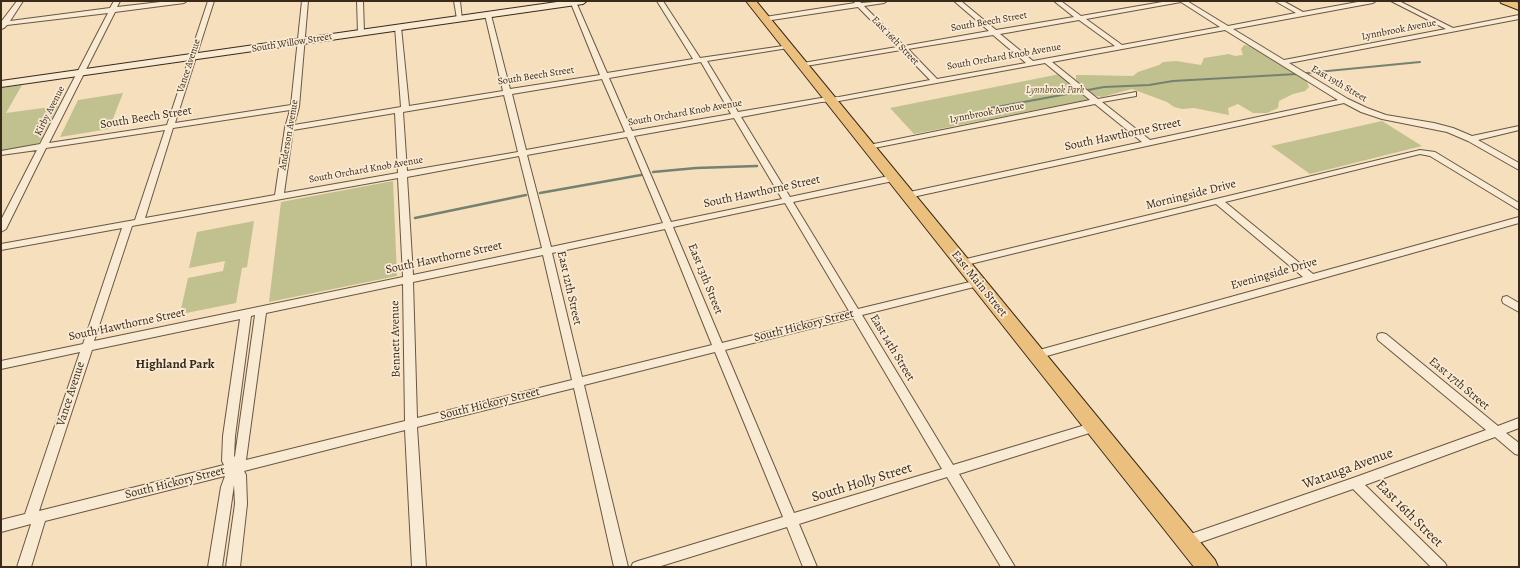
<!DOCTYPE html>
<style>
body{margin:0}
#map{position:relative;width:1520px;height:568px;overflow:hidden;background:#f6dfbd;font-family:Alegreya,serif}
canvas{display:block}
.frame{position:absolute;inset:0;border:2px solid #3a2a19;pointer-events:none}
</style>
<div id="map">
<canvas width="1520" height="568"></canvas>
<div class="frame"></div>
</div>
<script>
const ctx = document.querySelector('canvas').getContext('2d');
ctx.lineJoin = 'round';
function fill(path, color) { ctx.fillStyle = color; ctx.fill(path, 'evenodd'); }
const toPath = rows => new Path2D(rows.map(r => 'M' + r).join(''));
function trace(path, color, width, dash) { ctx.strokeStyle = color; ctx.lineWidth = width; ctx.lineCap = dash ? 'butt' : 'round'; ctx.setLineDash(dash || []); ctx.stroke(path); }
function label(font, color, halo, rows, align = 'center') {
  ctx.font = font + ' Alegreya,serif'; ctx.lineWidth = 3.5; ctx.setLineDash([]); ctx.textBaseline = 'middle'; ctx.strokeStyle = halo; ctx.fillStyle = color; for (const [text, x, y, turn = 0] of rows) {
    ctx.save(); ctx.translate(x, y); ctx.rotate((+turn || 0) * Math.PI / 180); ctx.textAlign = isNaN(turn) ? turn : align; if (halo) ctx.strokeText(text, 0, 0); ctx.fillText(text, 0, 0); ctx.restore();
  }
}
const green = toPath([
 [1244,45,1250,46,1286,67,1306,80,1309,87,1305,91,1293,94,1279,101,1278,108,1267,113,1253,113,1238,104,1228,108,1229,115,1194,108,1182,109,1174,107,1167,102,1132,89,1102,97,1093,95,1076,80,1076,75,1083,75,1133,76,1138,72,1159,65,1163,62,1176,61,1201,65,1204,58,1229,54,1235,56,1243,55,1241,49],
 [1060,74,1088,100,914,134,890,108],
 [22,85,6,113,58,106,39,143,32,146,1,151,1,88],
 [123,93,109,129,60,137,78,100],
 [1382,121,1422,146,1310,174,1271,146],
 [393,181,397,276,269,302,281,202],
 [254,221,247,267,242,268,236,303,186,313,181,309,188,278,223,271,225,261,189,268,197,232]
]);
const streamFar1 = toPath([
 [1307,73,1420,62],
 [1088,90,1104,87,1149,85,1173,81,1297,74],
 [991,108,1078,92]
]);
const stream = toPath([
 [653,172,696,168,757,166],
 [540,193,641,175],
 [415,218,526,195]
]);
const street = toPath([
 [17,1,23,1,10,21,110,8,114,1,120,1,117,7,169,1,187,1,184,3,115,12,49,143,167,125,208,1,214,1,175,123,291,105,302,1,308,1,299,107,294,125,401,107,395,27,398,25,401,27,409,106,503,91,485,15,488,13,491,15,510,89,600,75,570,1,576,2,607,73,693,59,657,1,663,1,700,58,790,45,790,47,788,48,707,61,738,112,821,98,839,97,930,80,901,50,800,67,800,63,803,63,897,47,858,7,765,21,762,19,765,17,855,3,853,1,860,1,861,3,887,1,884,3,864,6,904,46,989,31,954,1,961,1,996,30,1074,17,1054,1,1061,1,1081,16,1168,1,1187,1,1228,26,1296,13,1275,1,1283,1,1303,12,1363,1,1376,1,1373,3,1233,29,1284,60,1446,29,1391,1,1399,1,1453,28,1519,15,1519,19,1289,63,1348,99,1367,108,1386,115,1434,123,1453,128,1472,136,1519,126,1519,130,1478,140,1519,163,1519,170,1468,141,1447,132,1382,119,1361,112,1344,103,908,198,904,195,905,193,1142,142,1095,104,869,149,865,147,869,145,1090,100,1045,63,839,101,821,102,741,117,790,197,893,175,897,178,893,181,793,202,858,309,978,280,982,281,983,283,982,285,862,315,953,465,1095,422,1099,424,1101,427,1099,430,959,474,1015,567,1001,567,947,477,799,524,817,567,803,567,787,527,658,567,631,567,633,563,638,561,783,517,715,352,584,385,628,567,614,567,574,388,417,427,426,567,412,567,405,430,244,471,246,475,247,504,240,567,226,567,235,504,234,485,222,567,208,567,221,487,225,476,45,521,31,567,17,567,31,524,1,532,1,520,25,514,80,352,1,369,1,361,83,344,122,228,1,250,1,244,135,220,165,130,46,148,6,229,1,232,1,220,37,150,1,155,1,151,40,144,108,13,7,25,4,28,1,29,1,22,17,1],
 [1181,2,1220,27,1122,45,1086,19,1181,2],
 [1079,20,1115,46,1033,61,1000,34,1079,20],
 [1225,30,1338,100,1150,140,1102,102,1136,96,1136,92,1098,99,1052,62,1225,30],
 [993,35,1026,63,937,79,908,49,993,35],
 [701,62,731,114,632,131,609,78,701,62],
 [602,79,625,132,526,150,512,94,602,79],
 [504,95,518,152,407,171,403,112,504,95],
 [290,110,285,128,275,195,145,218,173,128,290,110],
 [395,113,398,173,284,193,293,130,395,113],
 [734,118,782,199,671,222,634,136,734,118],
 [627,137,663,223,551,247,527,155,627,137],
 [519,156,542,248,413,275,407,177,519,156],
 [398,178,403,277,94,341,132,226,398,178],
 [785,203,849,311,722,343,673,227,785,203],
 [665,229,712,345,582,377,552,253,665,229],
 [543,255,572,380,417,418,413,282,543,255],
 [403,284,405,421,246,460,266,313,403,284],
 [255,315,235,456,234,457,235,436,251,316,255,315],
 [853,318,942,469,794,513,725,350,853,318],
 [240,319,223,436,222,461,224,465,39,511,92,350,240,319],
 [357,1,363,1,364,33,361,35,358,33,357,1],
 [454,1,460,1,462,20,457,19,454,1],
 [1420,150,1435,152,1519,203,1519,210,1430,156,1420,154,1225,202,1313,274,1519,217,1519,223,1036,359,1032,358,1031,355,1032,352,1303,277,1216,204,962,266,957,263,962,260,1420,150],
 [1507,296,1519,303,1519,312,1503,303,1502,300,1503,297,1507,296],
 [1382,333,1386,334,1498,426,1519,418,1519,428,1506,433,1519,443,1519,455,1515,454,1495,437,1365,485,1445,563,1447,567,1431,567,1353,489,1187,547,1182,545,1180,541,1182,537,1353,478,1486,430,1378,340,1377,337,1378,334,1382,333]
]);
const secondary = toPath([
 [564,1,587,1,583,4,1,87,1,81,564,1]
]);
const primary = toPath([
 [746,1,756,1,1215,560,1218,567,1194,567,746,1],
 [1500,1,1514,1,1519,3,1519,10,1501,3,1500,1]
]);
const farStreetnames = [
 ["South Beech Street",989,22,-10],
 ["Lynnbrook Avenue",1399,30,-11],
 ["East 16th Street",895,41,46],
 ["South Willow Street",292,43,-9],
 ["South Orchard Knob Avenue",1004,57,-10],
 ["Vance Avenue",189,66,-72],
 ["South Beech Street",536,76,-9],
 ["East 19th Street",1339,84,30],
 ["Kirby Avenue",50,111,-63],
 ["South Orchard Knob Avenue",685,113,-10],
 ["Lynnbrook Avenue",987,113,-11],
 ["Anderson Avenue",289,135,-80],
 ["South Orchard Knob Avenue",366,170,-10]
];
const farParknames = [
 ["Lynnbrook Park",1055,91]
];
const streetNames = [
 ["South Beech Street",146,118,-9],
 ["South Hawthorne Street",1123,135,-12],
 ["South Hawthorne Street",762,192,-12],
 ["Morningside Drive",1191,195,-14],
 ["South Hawthorne Street",444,258,-12],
 ["Eveningside Drive",1274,274,-16],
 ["East 13th Street",705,279,68],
 ["East Main Street",979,284,51],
 ["East 12th Street",569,288,77],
 ["South Hawthorne Street",127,325,-12],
 ["South Hickory Street",804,326,-14],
 ["Bennett Avenue",396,339,-91],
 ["East 14th Street",892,348,59],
 ["East 17th Street",1459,384,40],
 ["Vance Avenue",71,394,-72],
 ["South Hickory Street",490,404,-14],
 ["South Hickory Street",175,483,-14]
];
const neighbourhoodNames = [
 ["Highland Park",175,365]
];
const nearStreetnames = [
 ["Watauga Avenue",1348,469,-20],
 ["South Holly Street",862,483,-17],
 ["East 16th Street",1409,514,45]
];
fill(green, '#c0c18e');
trace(streamFar1, '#758271', 2);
trace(stream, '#758271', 2.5);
trace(street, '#695742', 2);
trace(secondary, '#3a2a19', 2);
trace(primary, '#3a2a19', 2);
fill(street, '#f9ead4');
fill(secondary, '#f9ead4');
fill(primary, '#ebc07e');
label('10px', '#3a2a19', '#f9ead4', farStreetnames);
label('italic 10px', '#5c5036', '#f9ead4', farParknames);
label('12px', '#3a2a19', '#f9ead4', streetNames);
label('bold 13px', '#3a2a19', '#f9ead4', neighbourhoodNames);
label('14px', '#3a2a19', '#f9ead4', nearStreetnames);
</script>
